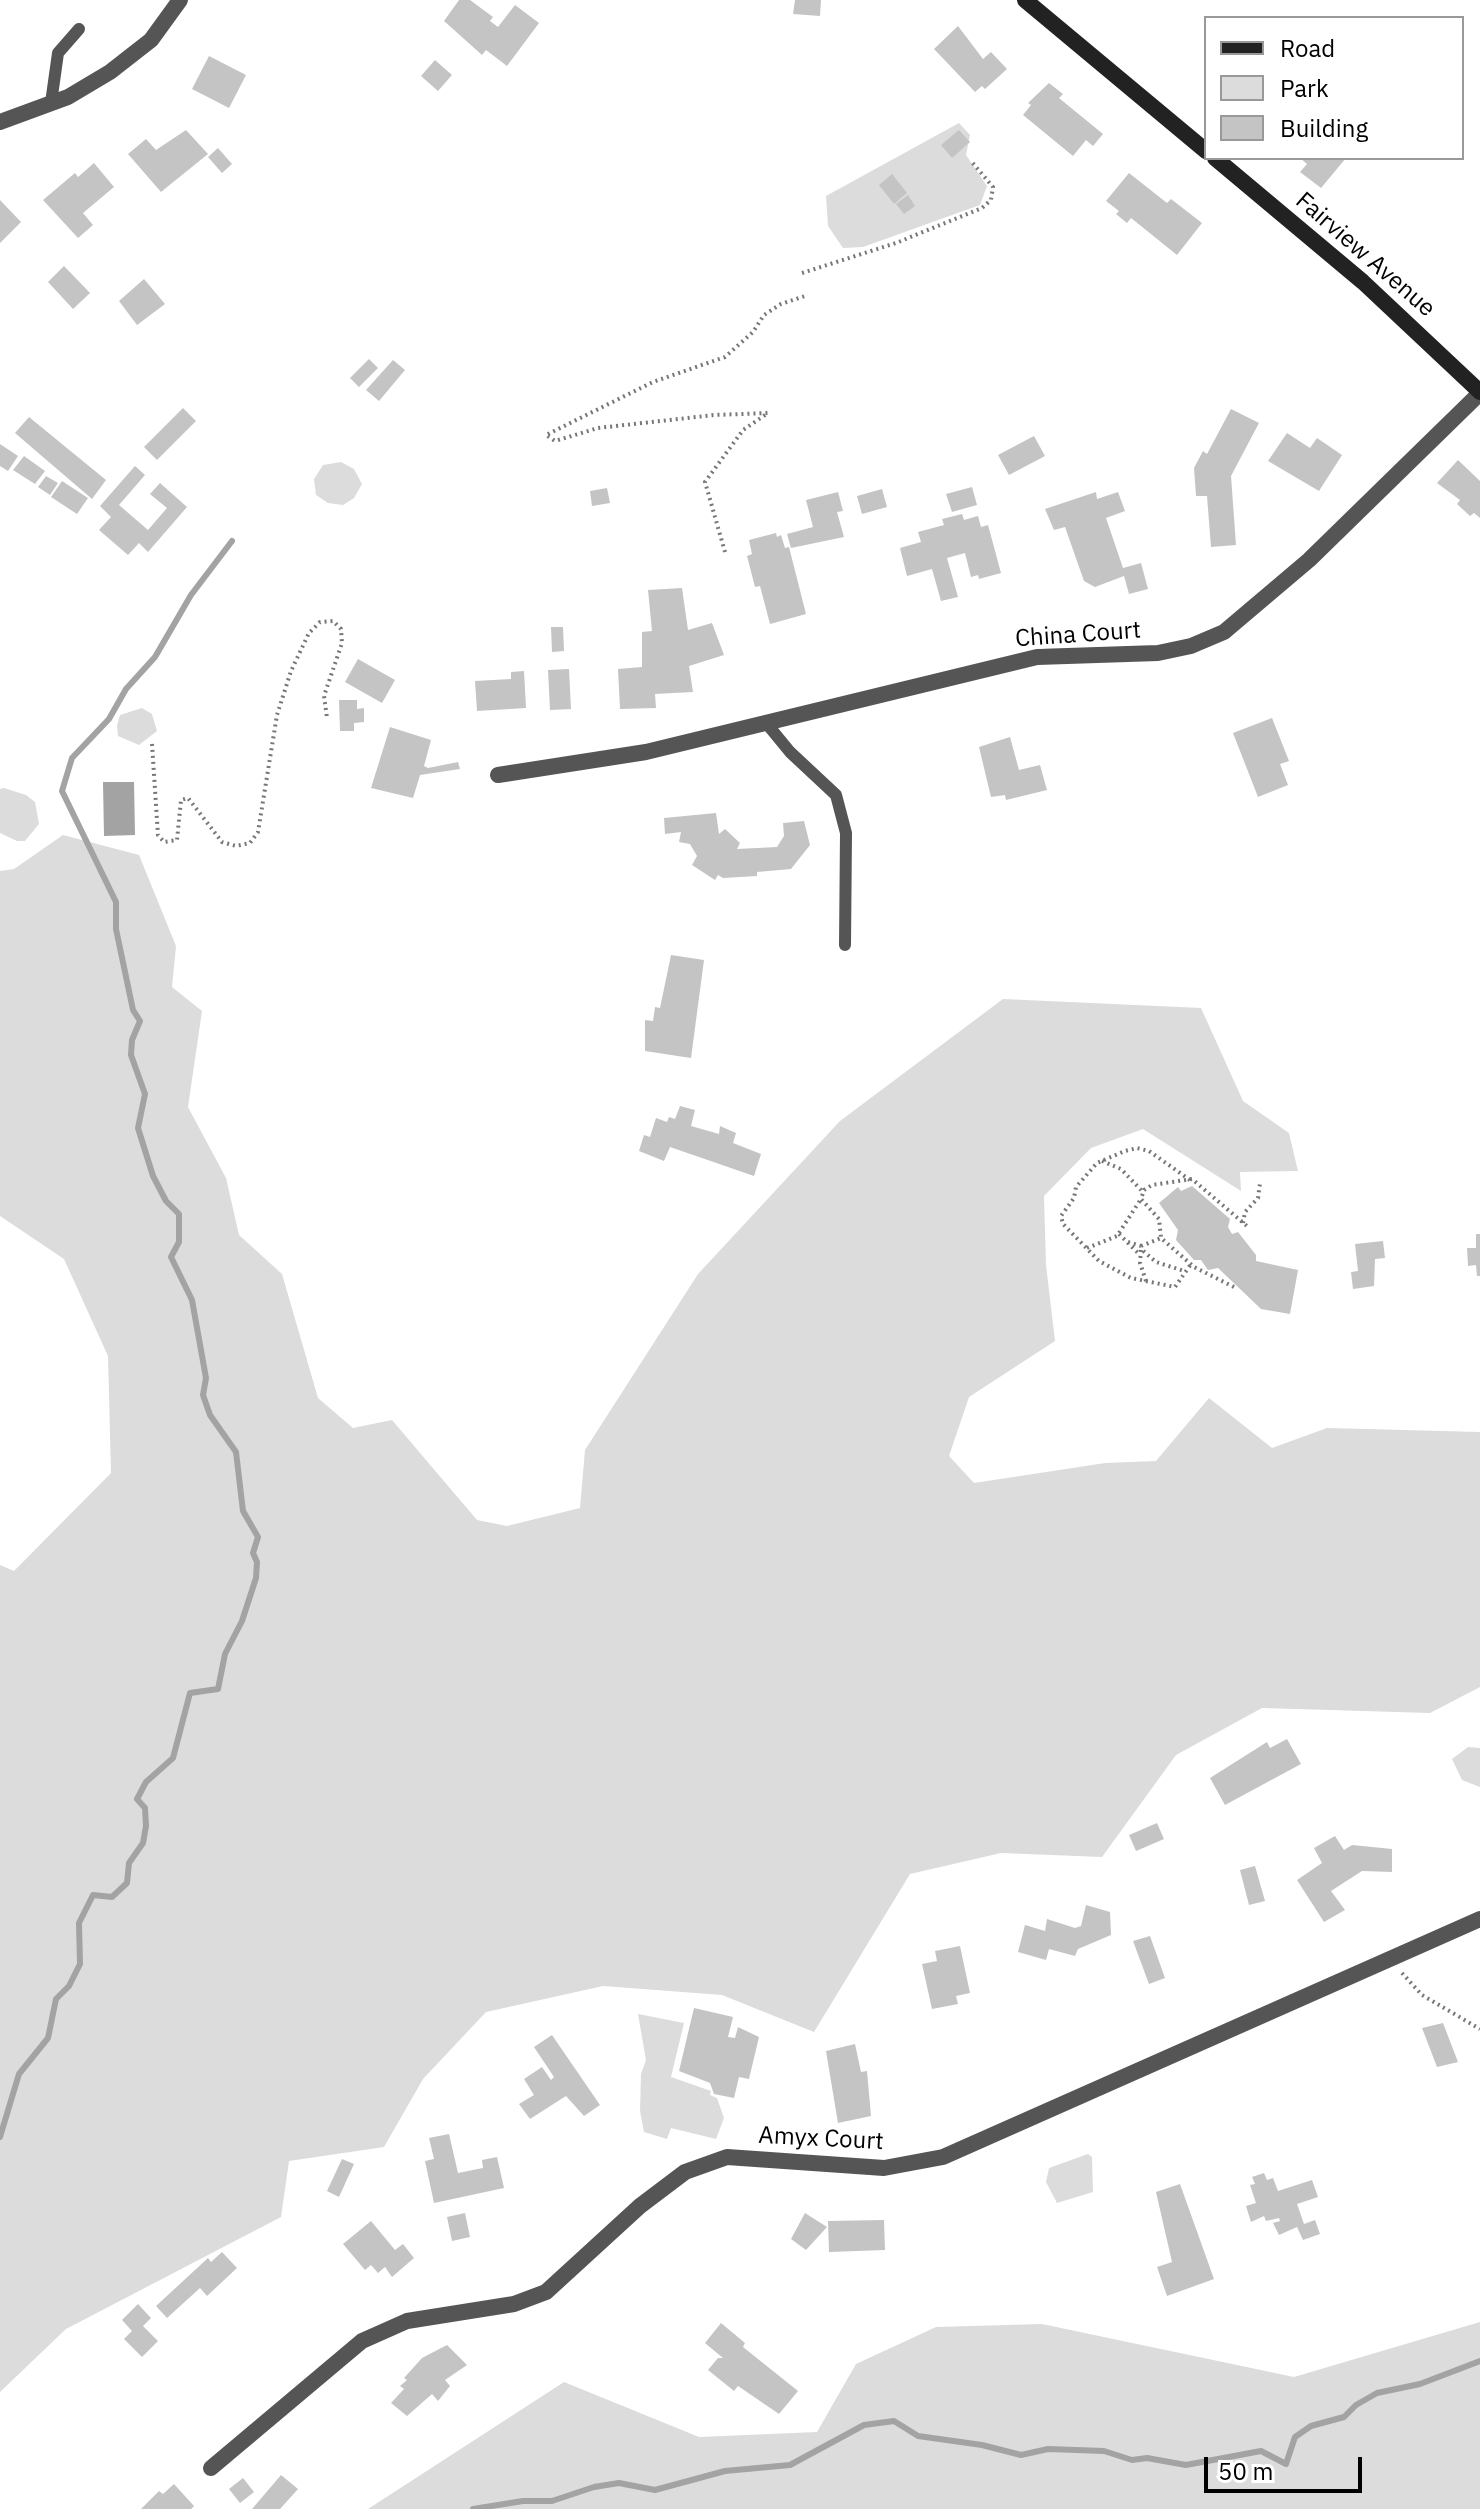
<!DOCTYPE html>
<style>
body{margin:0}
#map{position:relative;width:1480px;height:2509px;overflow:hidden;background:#fff;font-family:"IBM Plex Sans",sans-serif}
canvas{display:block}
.legend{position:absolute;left:1204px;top:16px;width:260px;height:144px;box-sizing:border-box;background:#fff;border:2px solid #999;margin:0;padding:10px 14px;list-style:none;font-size:24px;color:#000}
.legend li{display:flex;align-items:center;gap:16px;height:40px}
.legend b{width:40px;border:2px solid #999}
.scale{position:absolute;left:1204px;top:2457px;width:158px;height:36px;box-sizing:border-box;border:4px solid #000;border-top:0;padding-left:10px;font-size:24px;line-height:28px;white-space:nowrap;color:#000;-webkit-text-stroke:6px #fff;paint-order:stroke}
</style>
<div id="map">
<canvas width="1480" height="2509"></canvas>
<ul class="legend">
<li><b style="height:10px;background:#222"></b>Road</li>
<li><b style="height:22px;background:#dcdcdc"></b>Park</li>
<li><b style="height:22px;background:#c4c4c4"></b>Building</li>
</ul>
<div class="scale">50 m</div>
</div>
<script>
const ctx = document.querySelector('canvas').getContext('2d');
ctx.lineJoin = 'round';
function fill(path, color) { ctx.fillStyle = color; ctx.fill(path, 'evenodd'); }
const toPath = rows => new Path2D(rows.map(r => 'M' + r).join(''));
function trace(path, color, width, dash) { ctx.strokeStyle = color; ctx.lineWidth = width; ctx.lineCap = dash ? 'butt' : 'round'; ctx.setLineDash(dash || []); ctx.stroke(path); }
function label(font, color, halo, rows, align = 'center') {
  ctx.font = font + ' "IBM Plex Sans",sans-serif'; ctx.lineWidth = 8; ctx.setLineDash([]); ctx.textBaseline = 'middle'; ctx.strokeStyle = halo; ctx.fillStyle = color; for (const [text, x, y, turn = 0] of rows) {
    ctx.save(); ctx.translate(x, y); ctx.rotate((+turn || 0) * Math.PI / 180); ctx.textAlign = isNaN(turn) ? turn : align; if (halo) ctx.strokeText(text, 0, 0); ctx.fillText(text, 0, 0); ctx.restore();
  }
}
const green = toPath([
 [959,123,970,135,966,155,987,186,980,205,863,247,843,248,828,226,826,196],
 [341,462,354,469,362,484,354,498,343,505,328,503,316,495,314,479,323,465],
 [142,708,152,714,157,731,139,745,118,736,117,726,120,715],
 [4,788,26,795,35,802,39,824,25,841,17,841,0,833,0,789],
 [63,835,139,855,176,946,172,987,202,1011,188,1107,226,1178,239,1235,282,1274,318,1398,353,1428,392,1420,477,1520,507,1526,580,1508,585,1450,698,1274,840,1121,1003,999,1201,1008,1243,1101,1289,1133,1298,1171,1240,1172,1241,1191,1143,1129,1091,1148,1044,1196,1046,1265,1055,1341,969,1397,949,1456,974,1483,1105,1463,1156,1461,1209,1398,1272,1448,1327,1428,1480,1432,1480,1687,1430,1713,1262,1708,1176,1755,1102,1857,1001,1853,910,1874,814,2032,722,1995,603,1986,486,2012,423,2079,384,2147,289,2161,281,2217,66,2329,0,2392,0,1565,14,1571,111,1473,108,1356,64,1259,0,1216,0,871,14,869],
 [1468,1747,1480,1748,1480,1787,1462,1780,1452,1759],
 [638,2014,684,2023,671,2077,711,2091,710,2095,717,2098,724,2118,716,2139,671,2128,667,2139,644,2132,640,2111,641,2074,646,2060],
 [1088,2154,1092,2157,1093,2192,1057,2203,1046,2182,1049,2168],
 [1480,2322,1480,2509,368,2509,564,2382,699,2437,817,2432,856,2364,936,2327,1042,2324,1294,2377]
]);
const water = toPath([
 [103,782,134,782,135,835,104,836]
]);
const stream = toPath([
 [0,2137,19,2074,48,2038,56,1999,69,1986,80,1964,79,1923,93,1895,112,1897,127,1883,129,1863,143,1843,146,1826,145,1808,137,1799,146,1782,173,1758,190,1693,218,1689,225,1654,242,1621,256,1578,257,1562,253,1553,258,1537,243,1511,236,1452,210,1415,203,1395,206,1378,192,1300,171,1257,179,1242,179,1214,166,1201,153,1176,138,1128,145,1094,131,1055,132,1040,140,1021,133,1010,116,929,116,902,62,791,72,758,109,719,126,689,155,657,191,595,232,541],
 [473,2509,523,2501,552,2501,594,2487,619,2483,655,2490,725,2471,790,2465,864,2425,894,2421,918,2436,982,2445,1021,2455,1048,2449,1104,2451,1132,2460,1147,2458,1186,2465,1261,2451,1286,2464,1295,2437,1311,2426,1344,2417,1356,2405,1377,2393,1420,2384,1480,2361]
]);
const building = toPath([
 [459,0,470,0,493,17,490,21,498,27,515,5,539,23,507,66,486,50,482,55,444,21],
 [795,0,821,0,820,16,793,14],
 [958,26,983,59,991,52,1007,69,985,89,982,86,975,92,934,49],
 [209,56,246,75,229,108,192,89],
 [435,60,452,75,438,91,421,76],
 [1049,83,1063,94,1059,98,1103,134,1093,146,1086,140,1073,156,1023,115,1031,105,1028,103],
 [186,130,208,154,161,192,128,154,146,139,156,150],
 [959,130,970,142,952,158,941,145],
 [218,148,232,164,222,173,208,157],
 [1300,158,1346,158,1321,188,1300,172,1307,164],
 [94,163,114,187,83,213,93,225,78,238,43,200,75,173,78,177],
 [1129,173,1167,203,1171,199,1202,223,1177,255,1131,218,1127,223,1116,214,1119,211,1106,201],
 [892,174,907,193,894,204,879,185],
 [908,195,915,206,904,214,896,204],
 [0,200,21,222,0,243],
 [64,266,90,293,73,309,48,282],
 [144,279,165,304,137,325,119,301],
 [369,359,378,368,359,387,350,378],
 [393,360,405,370,379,401,366,390],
 [183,408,196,421,157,460,144,447],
 [1231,409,1259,423,1231,476,1236,545,1211,547,1207,496,1196,496,1194,468,1203,451,1207,454],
 [29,417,106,480,92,499,15,433],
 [1287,433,1310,448,1317,438,1342,455,1319,491,1268,461],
 [1034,436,1045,456,1009,475,998,455],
 [0,444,18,456,8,471,0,466],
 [24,456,45,471,35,484,13,470],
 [1458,460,1480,481,1480,518,1474,513,1470,516,1457,504,1460,500,1437,483],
 [135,466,145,475,119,505,148,530,167,508,150,494,160,483,187,507,148,552,139,543,128,555,99,530,111,517,100,506],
 [46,476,58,483,50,495,38,487],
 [62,481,88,498,77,514,51,497],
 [972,487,977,505,952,512,946,494],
 [607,488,610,503,592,506,590,491],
 [882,489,887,507,862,514,857,496],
 [838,492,843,511,837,512,844,537,791,548,787,534,813,527,806,500],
 [1096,492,1097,499,1118,492,1125,511,1106,518,1123,568,1141,563,1148,589,1129,594,1124,576,1095,587,1084,581,1065,527,1054,530,1045,509],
 [962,514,964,520,978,516,981,527,988,525,1001,573,979,579,978,575,971,577,965,553,947,558,958,597,941,601,932,569,907,576,900,548,921,542,918,532,944,525,942,519],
 [776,533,777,537,781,535,785,548,789,547,806,614,770,624,760,586,755,587,747,556,752,554,749,540],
 [682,588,688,630,712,623,724,655,689,666,693,692,655,694,656,708,620,709,618,669,642,667,642,632,652,631,648,590],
 [551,627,563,627,564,651,552,652],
 [358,659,395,680,382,703,345,682],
 [569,669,571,709,550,710,548,670],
 [524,671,526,708,477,711,475,681,511,679,511,672],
 [339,700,357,700,357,709,364,708,364,722,354,723,354,731,340,731],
 [1272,718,1289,761,1280,764,1288,785,1258,797,1233,733],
 [390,727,431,740,424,766,428,768,458,762,460,769,420,775,413,798,371,788],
 [1010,737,1019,770,1040,765,1047,790,1006,800,1005,795,991,797,979,747],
 [716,813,719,834,725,829,740,843,737,849,777,847,784,836,783,823,804,821,810,845,791,869,757,872,757,876,723,878,718,875,715,880,692,865,697,856,690,844,679,842,681,832,665,834,664,818],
 [671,955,704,960,691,1058,645,1051,645,1020,653,1021,655,1007,660,1008],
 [680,1106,695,1110,691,1126,719,1134,720,1126,736,1133,733,1143,761,1154,754,1176,670,1147,664,1161,639,1151,644,1135,650,1137,656,1118,667,1122,669,1117,675,1119],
 [1192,1186,1230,1219,1228,1227,1232,1234,1238,1232,1256,1255,1256,1261,1298,1270,1290,1314,1261,1309,1218,1268,1208,1270,1201,1260,1194,1260,1176,1240,1178,1230,1159,1203,1178,1187,1181,1191],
 [1476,1234,1480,1234,1480,1276,1477,1276,1476,1265,1468,1266,1467,1248,1476,1248],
 [1383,1241,1385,1258,1375,1259,1374,1286,1353,1289,1351,1272,1358,1271,1355,1244],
 [1287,1739,1301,1764,1225,1805,1210,1778,1267,1742,1270,1748],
 [1157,1823,1164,1839,1136,1851,1129,1835],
 [1335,1836,1344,1850,1352,1845,1392,1849,1392,1872,1362,1871,1331,1891,1345,1910,1324,1922,1297,1880,1322,1863,1314,1848],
 [1255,1866,1265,1901,1249,1905,1240,1870],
 [1086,1905,1110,1912,1111,1935,1078,1949,1075,1956,1049,1949,1046,1960,1018,1952,1025,1925,1045,1931,1047,1919,1075,1928,1081,1926],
 [1150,1936,1165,1978,1149,1984,1133,1941],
 [960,1946,970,1993,956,1996,958,2004,932,2009,922,1964,937,1961,935,1951],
 [694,2008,733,2017,728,2037,735,2038,738,2027,759,2037,749,2079,739,2077,734,2098,714,2094,710,2083,679,2071],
 [1443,2023,1458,2062,1437,2067,1422,2028],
 [552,2035,600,2105,584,2116,566,2096,530,2119,519,2104,534,2095,524,2079,542,2067,551,2080,554,2077,534,2047],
 [855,2044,861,2072,867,2071,871,2116,838,2123,826,2051],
 [449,2134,458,2173,483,2168,482,2160,497,2157,504,2188,434,2203,425,2161,434,2159,429,2138],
 [342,2159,354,2164,339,2197,327,2191],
 [1264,2173,1267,2180,1273,2178,1278,2191,1312,2180,1318,2197,1297,2204,1304,2224,1315,2220,1320,2234,1303,2240,1297,2227,1279,2235,1273,2223,1280,2221,1279,2218,1266,2221,1264,2216,1251,2222,1246,2206,1256,2203,1250,2185,1255,2184,1252,2177],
 [1180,2184,1214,2279,1167,2296,1157,2267,1172,2262,1156,2192],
 [465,2213,470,2237,452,2241,447,2217],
 [805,2213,827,2227,806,2250,791,2239],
 [884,2220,885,2250,829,2252,828,2221],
 [371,2221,395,2250,403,2244,414,2258,392,2277,385,2267,378,2273,371,2265,365,2270,343,2244],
 [222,2252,237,2268,207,2296,200,2288,167,2318,156,2306,208,2258,211,2262],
 [138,2304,151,2318,143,2326,158,2341,142,2357,124,2339,132,2331,122,2320],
 [721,2323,745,2343,743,2347,798,2391,779,2414,738,2386,734,2391,708,2370,718,2358,723,2358,705,2343],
 [447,2345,467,2365,445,2380,450,2386,438,2401,432,2394,407,2416,391,2403,404,2389,400,2386,407,2380,404,2378,422,2358],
 [281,2475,298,2489,280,2509,252,2509],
 [243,2478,254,2492,240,2503,229,2489],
 [174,2484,194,2506,191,2509,141,2509,159,2491,163,2494]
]);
const path = toPath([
 [802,273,896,243,982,208,991,200,993,187,971,161],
 [725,552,705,482,743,430,768,413,714,415,598,428,555,441,546,435,653,382,725,357,753,332,764,315,781,304,808,295],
 [152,744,158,835,164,842,177,840,181,800,188,798,222,842,236,846,250,843,258,832,277,715,291,671,309,633,320,622,333,621,341,629,342,643,324,696,327,718],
 [1102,1161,1121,1169,1143,1192],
 [1190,1180,1149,1151,1137,1148,1125,1151,1097,1163,1076,1187,1074,1198,1061,1216,1063,1224,1099,1261,1131,1278,1175,1287,1191,1264],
 [1243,1223,1245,1212,1258,1198,1260,1183],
 [1119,1234,1139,1254],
 [1128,1242,1141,1246],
 [1141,1246,1161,1238],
 [1087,1248,1117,1236,1141,1199],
 [1146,1281,1140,1263,1141,1249,1156,1262,1184,1271],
 [1234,1287,1194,1267,1161,1238,1159,1219,1141,1199,1144,1190,1152,1185,1192,1179,1247,1226],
 [1402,1973,1422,1995,1480,2029]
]);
const service = toPath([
 [51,103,58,53,79,29],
 [767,724,790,752,836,795,846,833,845,945]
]);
const minor = toPath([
 [0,122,68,97,110,72,151,40,180,0],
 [498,775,646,752,1037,657,1158,653,1191,646,1224,632,1309,560,1480,393],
 [211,2468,362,2341,407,2321,514,2304,546,2292,640,2206,685,2172,727,2157,884,2168,943,2157,1480,1919]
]);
const secondary = toPath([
 [1025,0,1206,151],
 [1215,158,1363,282,1480,392]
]);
const streetNames = [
 ["Fairview Avenue",1365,255,41],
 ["China Court",1078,635,-4],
 ["Amyx Court",821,2139,3]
];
fill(green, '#dcdcdc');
fill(water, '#a3a3a3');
trace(stream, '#a3a3a3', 6);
fill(building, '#c4c4c4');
trace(path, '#777', 4, [2, 4]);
trace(service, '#555', 12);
trace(minor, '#555', 16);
trace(secondary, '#222', 16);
label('24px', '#000', '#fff', streetNames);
</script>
